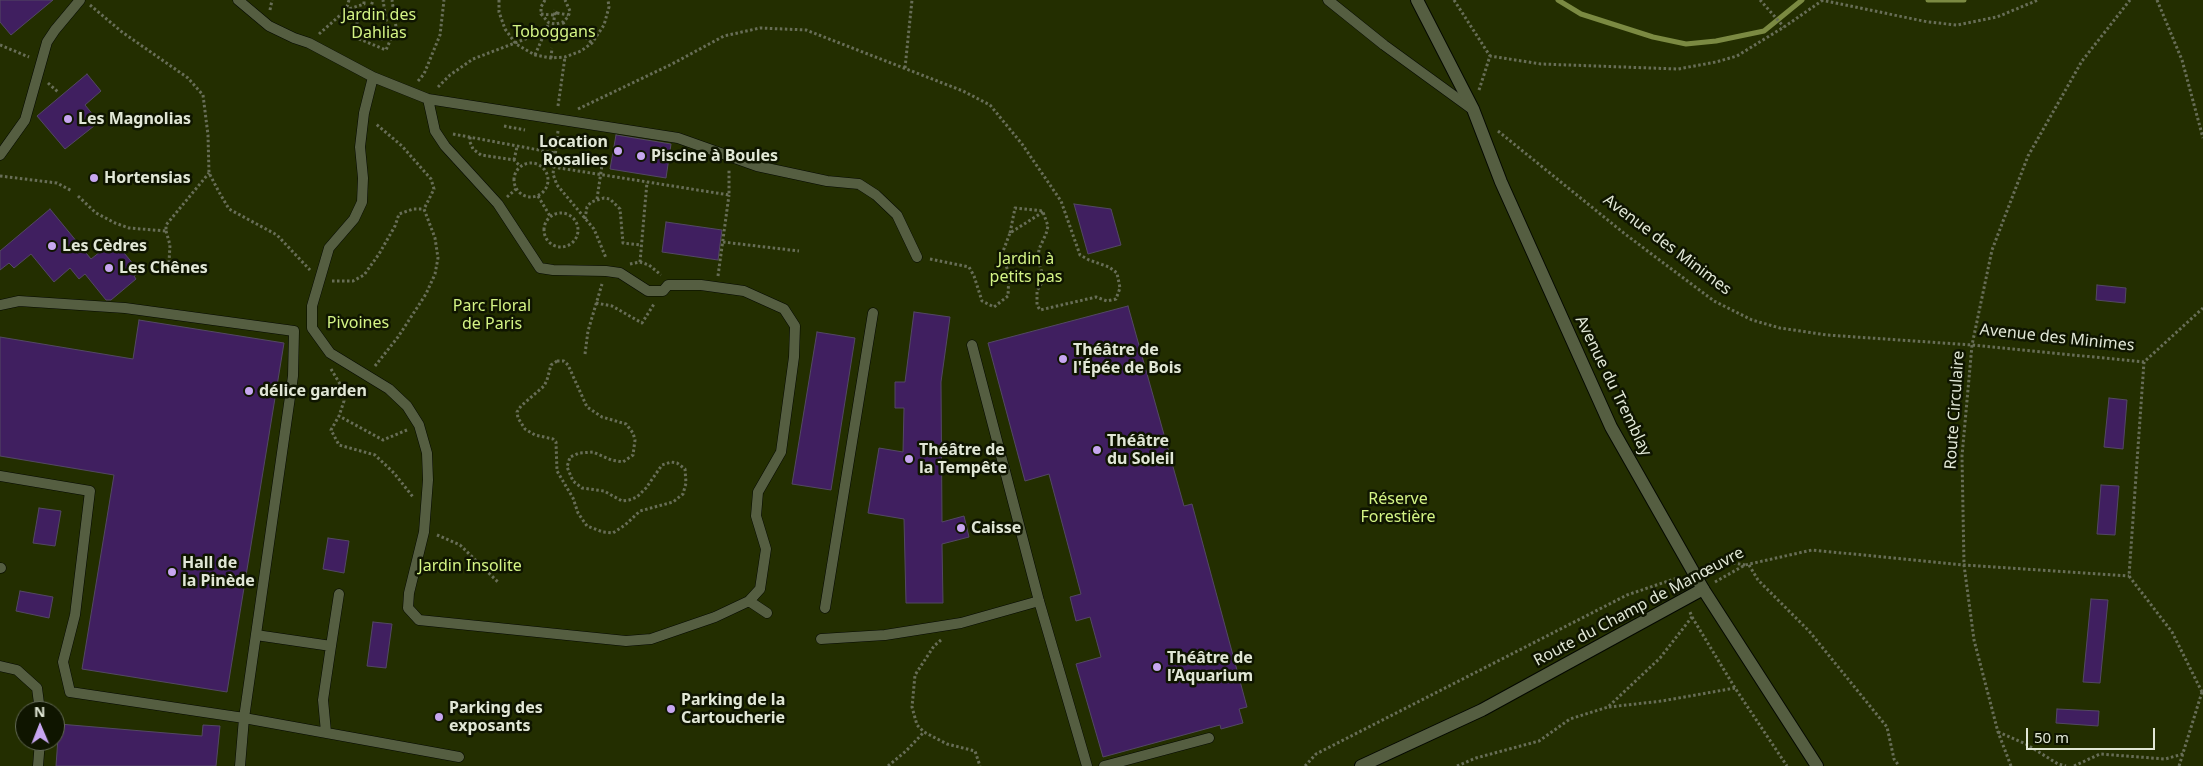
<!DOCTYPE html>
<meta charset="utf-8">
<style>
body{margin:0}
#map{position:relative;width:2203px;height:766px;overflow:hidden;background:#181f04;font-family:"Noto Sans",sans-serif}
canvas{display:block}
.north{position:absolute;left:15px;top:701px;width:50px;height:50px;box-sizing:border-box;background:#0f1500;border:1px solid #636956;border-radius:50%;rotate:359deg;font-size:14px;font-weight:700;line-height:20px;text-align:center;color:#e1e7d6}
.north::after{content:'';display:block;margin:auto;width:18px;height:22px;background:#c7a6f0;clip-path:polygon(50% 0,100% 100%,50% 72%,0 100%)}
.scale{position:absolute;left:2026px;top:728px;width:129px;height:22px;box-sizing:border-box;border:2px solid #e1e7d6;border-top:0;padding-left:6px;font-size:15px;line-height:18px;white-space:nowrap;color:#e1e7d6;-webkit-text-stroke:4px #0f1500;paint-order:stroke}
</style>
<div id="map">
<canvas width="2203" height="766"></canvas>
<div class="north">N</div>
<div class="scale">50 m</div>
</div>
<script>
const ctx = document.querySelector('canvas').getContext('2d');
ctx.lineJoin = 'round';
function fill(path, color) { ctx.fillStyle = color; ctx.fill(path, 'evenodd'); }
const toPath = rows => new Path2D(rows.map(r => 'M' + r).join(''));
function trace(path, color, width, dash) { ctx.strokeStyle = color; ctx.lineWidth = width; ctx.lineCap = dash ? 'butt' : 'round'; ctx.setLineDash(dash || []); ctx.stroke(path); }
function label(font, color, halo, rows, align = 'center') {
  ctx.font = font + ' "Noto Sans",sans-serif'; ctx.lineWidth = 5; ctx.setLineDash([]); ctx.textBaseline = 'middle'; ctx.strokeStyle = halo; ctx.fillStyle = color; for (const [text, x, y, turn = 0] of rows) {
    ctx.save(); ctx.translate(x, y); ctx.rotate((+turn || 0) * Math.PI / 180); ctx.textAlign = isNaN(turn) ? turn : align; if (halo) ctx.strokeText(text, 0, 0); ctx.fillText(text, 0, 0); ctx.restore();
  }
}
const green = toPath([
 [0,0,2203,0,2203,766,0,766],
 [25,711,55,711,55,741,25,741]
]);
const stream = toPath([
 [1558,0,1581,14,1653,37,1686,44,1716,41,1764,31,1802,0],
 [1928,0,1964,0]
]);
const building = toPath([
 [0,0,53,0,11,35,0,22,0,0],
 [87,74,101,91,85,105,99,122,65,149,37,116,87,74],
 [616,135,671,144,666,178,610,169,616,135],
 [1074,204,1111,209,1121,245,1088,254,1074,204],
 [50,209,91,259,114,241,140,272,134,276,136,279,111,300,106,300,85,274,79,279,70,268,54,282,31,254,14,268,9,263,0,270,0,251,50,209],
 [666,222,722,230,718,260,662,252,666,222],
 [2097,285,2126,288,2125,303,2096,300,2097,285],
 [1128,306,1184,506,1192,504,1247,707,1239,709,1243,723,1221,729,1220,725,1103,757,1076,664,1101,657,1090,617,1076,621,1070,597,1081,594,1049,474,1025,481,988,343,1128,306],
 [914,312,950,317,941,382,942,522,964,516,969,537,942,544,943,603,906,603,904,519,868,513,879,448,903,452,904,408,895,408,895,382,905,382,914,312],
 [139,320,284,343,227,692,82,669,114,475,0,456,0,337,133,359,139,320],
 [817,332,855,338,831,490,792,484,817,332],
 [2109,398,2127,400,2123,449,2104,447,2109,398],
 [2101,485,2119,486,2115,535,2097,534,2101,485],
 [39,508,61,511,55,546,33,543,39,508],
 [328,538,349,541,344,573,323,569,328,538],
 [20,591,53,597,49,618,16,611,20,591],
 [2091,599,2108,600,2100,683,2083,682,2091,599],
 [373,622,392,624,386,668,367,666,373,622],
 [2057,709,2099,711,2098,726,2056,723,2057,709],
 [59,724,202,736,203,725,220,726,216,766,56,766,59,724]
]);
const path = toPath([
 [349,0,346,10,367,20,373,0],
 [499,0,499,12,505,29,516,44,535,55,551,58,565,57,581,51,592,43,604,25,609,7,608,0],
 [545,0,541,7,541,14,549,23,556,24,563,22,568,17,570,11,565,0],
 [1454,0,1490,56],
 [1760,0,1784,27],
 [1821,0,1928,22,1957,25,1997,17,2038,0],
 [2157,0,2182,60,2203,138],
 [90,5,122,32,188,78,203,95,208,135,209,173,219,192,229,209,277,235,310,270],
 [270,10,272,0],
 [557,13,568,15],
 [541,14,553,15,558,12],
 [359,17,355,29,382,39,387,26,383,0],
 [554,20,555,10],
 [563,22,567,31,580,33,592,43],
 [355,29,352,36,386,50,396,27,392,0],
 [319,34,346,10,364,4,364,0],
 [0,45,29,57],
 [535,55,549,23],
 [551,58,552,48],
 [905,68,912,0],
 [418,81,424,74,440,35,444,0],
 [48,83,58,92],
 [438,87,450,75,473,59,528,38],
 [1479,90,1490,56,1541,64,1678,69,1716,62,1737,56,1784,27,1823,0],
 [558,106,565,57],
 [578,109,672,64,724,36,760,28,806,30,963,91,990,105,1022,144,1061,201,1080,255,1089,260,1109,267,1117,273,1120,288,1116,299,1107,301,1096,297,1040,310,1037,305,1037,291,1044,279,1038,260,1039,249,1046,234,1048,226,1043,212],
 [504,126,525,130],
 [558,131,553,174,557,185,594,229,606,258],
 [1498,131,1625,234,1714,301,1752,320,1780,328,1827,335,1972,345,2144,362],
 [453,134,555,153],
 [470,137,470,142,473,149,481,155,514,160,520,166],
 [514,160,517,147],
 '514 180a17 17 0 1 1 34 0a17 17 0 1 1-34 0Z',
 [553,167,729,195,729,169],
 [0,176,57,183,72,191],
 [78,196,96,213,115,223,129,228,166,231,166,225,209,173],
 [538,196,550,216],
 [507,197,516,189],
 [597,199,602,165],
 '544 230a17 17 0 1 1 34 0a17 17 0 1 1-34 0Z',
 [585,219,587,207,591,202,604,198,610,199,620,209,623,243,641,245],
 [166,231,170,245,169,262],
 [1010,233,1015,208,1043,211],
 [723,242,799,251],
 [930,259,969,267,974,276,982,301,994,307,1008,296,1009,274,1002,254,1010,233,1043,212],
 [640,262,647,182],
 [630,264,640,262,649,265,661,275],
 [718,276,729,195],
 [332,281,353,281,364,275,379,254,395,226,399,214,413,209,424,209],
 [596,303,612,306,642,323,654,304],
 [585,354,588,331,602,284],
 [557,361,564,361,568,365,587,407,602,417,626,424,633,433,635,440,633,455,623,462,611,460,593,452,579,453,570,457,567,467,573,481,582,488,604,491,622,501,629,500,637,497,646,488,662,465,671,462,677,463,685,469,686,483,683,494,673,502,640,511,625,525,613,533,603,532,587,526,578,513,573,498,557,471,556,442,553,439,535,435,525,429,518,418,517,412,521,406,544,386,547,380,551,365,557,361],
 [375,366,398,337,426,294,435,274,438,258,435,238,424,209,434,189,431,179,402,146,376,124],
 [331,369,343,389,344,401,339,416],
 [343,389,358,386],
 [407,430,383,440,339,416,331,430,339,445,375,455,394,473,413,497],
 [437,535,460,545,499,583],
 [1749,565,1758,580,1809,631,1887,727,1894,759,1899,766],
 [1705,567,1718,560,1745,565],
 [1715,582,1745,565,1812,550,1964,565,2129,576],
 [1692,617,1735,688,1787,766],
 [941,640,934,646,915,675,912,707,917,725,924,732,947,744,975,751,980,766],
 [2202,692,2172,632,2129,576,2144,362,2203,308],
 [1609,707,1662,701,1735,688],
 [1998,732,2026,744,2058,764,2066,766],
 [888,766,906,751,924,732],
 [1305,766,1316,754,1627,595,1680,577],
 [1457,766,1476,758,1539,741,1570,719,1608,707,1660,658,1692,617,1690,612],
 [2011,766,1998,732,1974,640,1964,565,1962,456,1972,345,1992,250,2028,156,2082,61,2130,0],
 [2074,766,2100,754,2165,759,2183,754],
 [2179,766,2202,692]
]);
const lane = toPath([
 [238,0,269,26,294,38,309,43,373,77,428,99,678,138,757,166,827,181,859,184,876,195,897,215,917,257],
 [1328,0,1384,45,1472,109],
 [373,77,364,113,360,147,363,178,362,202,354,219,329,248,312,306,312,328,330,353,389,389,407,406,419,425,427,453,428,480,424,532,409,593,408,608,419,620,626,641,651,639,715,617,749,601,760,589,766,549,756,516,758,492,781,452,794,357,795,326,784,309,744,291,701,285,668,285,663,291,648,291,620,273,606,271,553,270,540,268,498,204,445,146,435,131,428,99],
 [0,155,25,120,47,42,55,30,80,0],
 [0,305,19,301,125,308,294,331,293,376,244,718,240,766],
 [972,345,1039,601,1087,766],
 [0,476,90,491,75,615,63,662,70,692,244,718,459,757],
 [0,568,1,568],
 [749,601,767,613],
 [825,608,873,313],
 [256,635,331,646,339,594],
 [821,639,885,635,961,623,1039,601],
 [0,666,17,670,37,688,40,711],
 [326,732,323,700,331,646],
 [38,766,40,741],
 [1104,766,1209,738]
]);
const street = toPath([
 [1361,766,1482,710,1703,589]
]);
const secondary = toPath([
 [1417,0,1473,109,1501,182,1611,427,1703,589,1817,766]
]);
const markers = [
 [68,119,5,"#c7a6f0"],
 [618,151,5,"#c7a6f0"],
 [641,156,5,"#c7a6f0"],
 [94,178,5,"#c7a6f0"],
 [52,246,5,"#c7a6f0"],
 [109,268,5,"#c7a6f0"],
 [1063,359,5,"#c7a6f0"],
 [249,391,5,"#c7a6f0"],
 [1097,450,5,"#c7a6f0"],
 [909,459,5,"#c7a6f0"],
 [961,528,5,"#c7a6f0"],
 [172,572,5,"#c7a6f0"],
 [1157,667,5,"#c7a6f0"],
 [671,709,5,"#c7a6f0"],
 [439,717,5,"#c7a6f0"]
];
const parkNames = [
 ["Jardin des",379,15],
 ["Dahlias",379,33],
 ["Toboggans",554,32],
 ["Jardin à",1026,259],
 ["petits pas",1026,277],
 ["Parc Floral",492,306],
 ["de Paris",492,324],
 ["Pivoines",358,323],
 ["Réserve",1398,499],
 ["Forestière",1398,517],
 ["Jardin Insolite",470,566]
];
const poiNames = [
 ["Les Magnolias",78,119],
 ["Location",608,142,"right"],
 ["Rosalies",608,160,"right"],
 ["Piscine à Boules",651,156],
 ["Hortensias",104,178],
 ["Les Cèdres",62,246],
 ["Les Chênes",119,268],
 ["Théâtre de",1073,350],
 ["l'Épée de Bois",1073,368],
 ["délice garden",259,391],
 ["Théâtre",1107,441],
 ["du Soleil",1107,459],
 ["Théâtre de",919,450],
 ["la Tempête",919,468],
 ["Caisse",971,528],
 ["Hall de",182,563],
 ["la Pinède",182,581],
 ["Théâtre de",1167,658],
 ["l’Aquarium",1167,676],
 ["Parking de la",681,700],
 ["Cartoucherie",681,718],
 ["Parking des",449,708],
 ["exposants",449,726]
];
const streetNames = [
 ["Avenue des Minimes",1667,245,37],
 ["Avenue des Minimes",2057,338,6],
 ["Avenue du Tremblay",1613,386,64],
 ["Route Circulaire",1955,410,-86],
 ["Route du Champ de Manœuvre",1639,607,-28]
];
fill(green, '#232e00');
trace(stream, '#7b8a42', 5);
fill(building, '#401f60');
trace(building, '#534863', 1);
trace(lane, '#040800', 11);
trace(street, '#040800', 14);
trace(secondary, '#040800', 14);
trace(path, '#686e57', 3, [2.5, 2.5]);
trace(lane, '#555e41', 10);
trace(street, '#555e41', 12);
trace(secondary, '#555e41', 12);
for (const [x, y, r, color] of markers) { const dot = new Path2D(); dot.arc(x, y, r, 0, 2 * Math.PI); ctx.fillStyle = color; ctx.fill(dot); trace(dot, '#0f1500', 2); }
label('16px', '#d4f485', '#0f1500', parkNames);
label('bold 16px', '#e1e7d6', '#0f1500', poiNames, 'left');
label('16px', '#e1e7d6', '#0f1500', streetNames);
</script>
